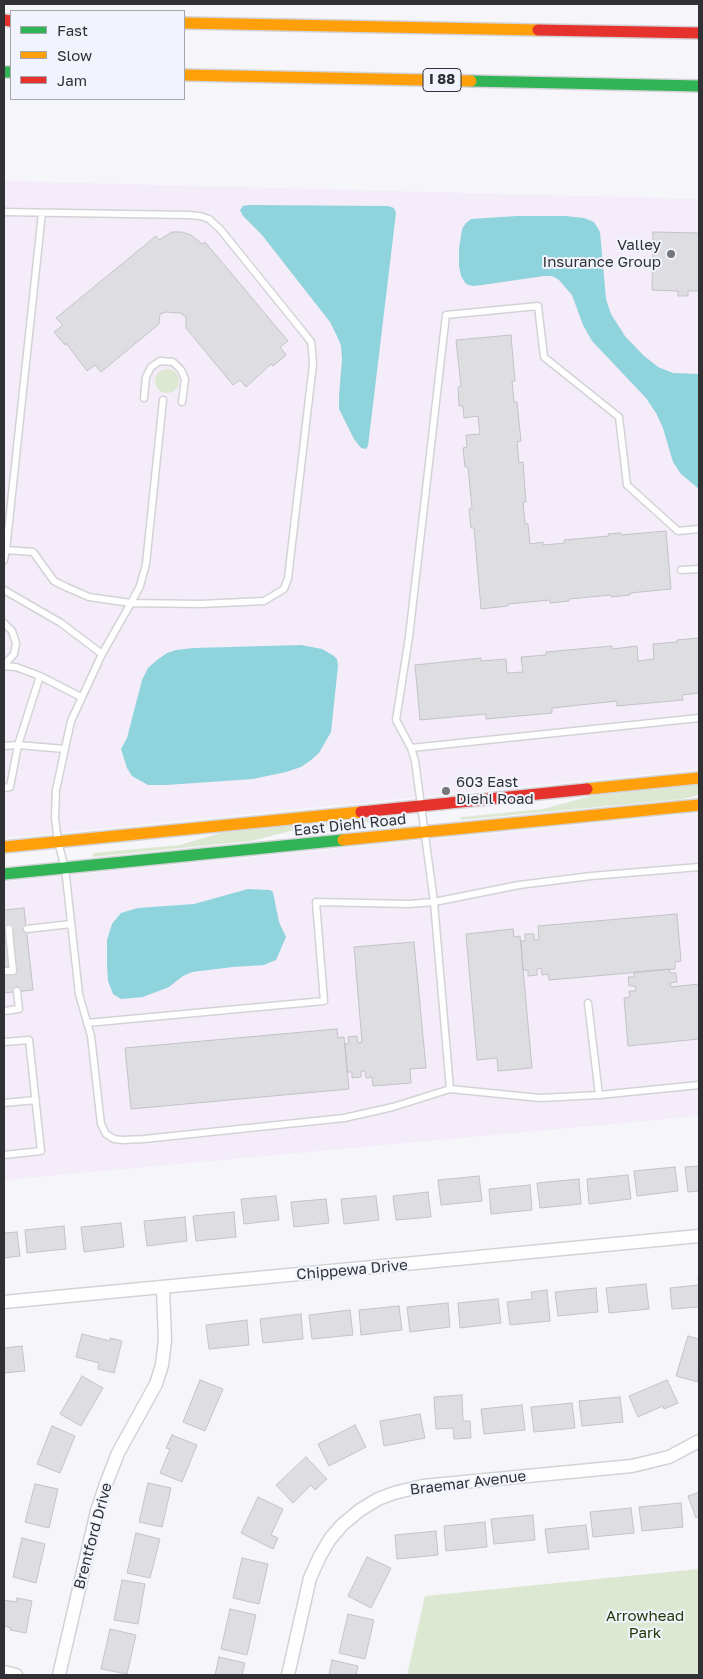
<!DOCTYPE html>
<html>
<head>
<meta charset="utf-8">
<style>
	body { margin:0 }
	#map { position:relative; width:703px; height:1679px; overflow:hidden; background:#f5f5fa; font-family:"Golos Text",sans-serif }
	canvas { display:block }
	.frame { position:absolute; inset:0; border:5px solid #303135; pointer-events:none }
	.legend { position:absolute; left:10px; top:10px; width:175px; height:90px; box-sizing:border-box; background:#f2f4fd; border:1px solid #a4a6ad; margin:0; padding:6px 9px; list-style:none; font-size:15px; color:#303135 }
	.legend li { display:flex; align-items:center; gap:10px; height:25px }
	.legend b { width:25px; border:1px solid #a4a6ad }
</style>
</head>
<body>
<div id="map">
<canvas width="703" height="1679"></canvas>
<div class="frame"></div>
<ul class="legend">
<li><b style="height:6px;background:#30b455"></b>Fast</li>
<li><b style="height:6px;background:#ff9f0a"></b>Slow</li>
<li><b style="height:6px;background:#e5322d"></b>Jam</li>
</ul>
</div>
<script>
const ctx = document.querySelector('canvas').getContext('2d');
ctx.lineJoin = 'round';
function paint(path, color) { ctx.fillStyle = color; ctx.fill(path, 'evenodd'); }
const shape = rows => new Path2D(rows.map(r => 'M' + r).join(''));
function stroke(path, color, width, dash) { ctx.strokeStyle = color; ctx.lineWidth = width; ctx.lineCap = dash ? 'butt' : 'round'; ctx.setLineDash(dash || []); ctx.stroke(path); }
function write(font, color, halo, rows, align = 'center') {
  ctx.font = font + ' "Golos Text",sans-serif'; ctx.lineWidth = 4; ctx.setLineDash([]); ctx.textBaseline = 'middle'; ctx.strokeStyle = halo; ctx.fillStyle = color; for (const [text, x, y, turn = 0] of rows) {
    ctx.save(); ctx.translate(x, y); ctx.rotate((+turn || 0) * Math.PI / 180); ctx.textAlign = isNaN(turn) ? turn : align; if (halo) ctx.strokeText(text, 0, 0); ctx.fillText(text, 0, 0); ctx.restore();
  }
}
const commercial = shape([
	[4,181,699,199,699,769,27,836,4,837],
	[699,813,699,1116,4,1180,4,882]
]);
const green = shape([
	'155 381a12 12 0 1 1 24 0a12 12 0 1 1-24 0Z',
	[699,785,699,795,683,799,460,820,461,817,543,809,591,796],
	[392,816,392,820,299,829,251,841,92,857,93,853,180,845,220,833],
	[699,1569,699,1675,407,1675,425,1596]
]);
const water = shape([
	[249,205,388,206,394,208,396,213,368,446,366,449,361,448,354,439,339,409,339,396,342,359,341,345,336,334,330,322,262,235,243,216,240,210,243,206],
	[517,216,565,216,584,218,594,222,600,232,606,299,611,314,625,336,643,355,658,367,673,373,699,374,699,489,681,474,673,462,663,428,656,413,646,398,592,341,583,325,572,295,559,280,552,276,544,276,482,285,473,286,466,284,461,276,459,266,459,249,462,229,466,223,471,219],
	[301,645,322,649,334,656,337,659,338,666,331,732,319,753,311,760,301,767,286,772,253,779,166,785,148,785,132,776,127,768,121,749,127,738,142,680,148,668,157,660,167,653,176,650,194,648],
	[248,889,270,890,273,892,279,922,286,937,276,960,264,965,233,967,192,972,183,976,169,987,143,997,121,999,113,994,108,981,107,966,107,940,112,924,121,913,138,908,194,904]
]);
const building = shape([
	[172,232,182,232,191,235,202,244,205,242,288,341,280,347,286,355,273,366,271,364,246,387,240,380,233,385,186,328,186,317,180,313,166,312,160,314,159,324,101,372,95,365,87,371,66,343,65,345,54,332,63,325,56,318,156,236,159,240,172,232],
	[653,232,699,233,699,291,688,291,688,296,678,296,678,291,652,290,653,232],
	[511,335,515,381,512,381,514,402,517,402,521,441,517,442,519,463,523,462,526,502,523,502,525,524,528,524,530,544,543,542,543,545,565,543,564,540,609,536,608,534,621,533,621,535,666,531,671,589,630,593,630,595,611,597,611,595,569,599,569,601,550,603,550,600,508,604,508,606,481,609,474,528,471,528,469,509,472,508,468,467,465,467,463,448,467,447,466,435,480,434,478,416,464,418,463,406,459,406,458,387,461,386,456,340,511,335],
	[699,638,699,693,682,695,683,700,617,706,617,701,552,708,552,713,486,719,486,714,420,720,415,665,481,658,481,661,506,659,507,673,523,672,521,657,546,655,546,652,612,646,612,649,637,646,638,661,654,659,653,644,677,642,677,640,699,638],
	[24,908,33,990,4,993,4,910,24,908],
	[677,914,681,961,675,962,675,969,549,980,548,974,542,975,541,968,537,969,537,975,528,976,528,970,523,970,521,941,525,941,525,934,534,934,534,940,539,940,538,926,677,914],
	[513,929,514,937,520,936,532,1068,498,1071,497,1058,477,1060,466,934,513,929],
	[414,942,426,1068,410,1069,411,1083,373,1086,372,1077,366,1078,365,1071,361,1071,361,1077,352,1078,352,1072,347,1072,345,1044,349,1043,348,1037,357,1036,358,1043,362,1042,354,947,414,942],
	[669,969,670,973,676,973,677,982,670,983,671,987,699,984,699,1039,628,1046,624,998,630,997,629,991,636,991,635,986,629,986,628,977,634,977,634,972,669,969],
	[337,1029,338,1038,344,1037,349,1089,131,1109,125,1048,337,1029],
	[699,1166,699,1191,688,1192,685,1167,699,1166],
	[675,1167,678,1191,637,1196,634,1171,675,1167],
	[628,1175,631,1199,589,1204,587,1179,628,1175],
	[479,1176,482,1201,441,1205,438,1180,479,1176],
	[579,1179,581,1204,540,1208,537,1183,579,1179],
	[530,1185,532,1210,491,1214,489,1189,530,1185],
	[428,1192,431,1217,396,1220,393,1196,428,1192],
	[276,1196,279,1220,244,1224,241,1199,276,1196],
	[376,1196,379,1220,344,1224,341,1199,376,1196],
	[326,1199,329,1223,294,1227,291,1202,326,1199],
	[234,1212,236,1237,196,1241,193,1216,234,1212],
	[185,1217,187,1241,147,1246,144,1221,185,1217],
	[121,1223,124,1247,84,1252,81,1227,121,1223],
	[64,1226,66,1249,27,1253,25,1230,64,1226],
	[17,1232,20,1256,4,1258,4,1233,17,1232],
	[698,1277,699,1277,699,1307,672,1309,670,1288,699,1285,698,1277],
	[646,1284,649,1309,609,1313,606,1288,646,1284],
	[596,1288,598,1312,558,1316,555,1292,596,1288],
	[547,1290,550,1321,510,1325,507,1302,532,1299,531,1292,547,1290],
	[498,1299,501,1323,460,1328,458,1303,498,1299],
	[448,1303,450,1327,410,1332,407,1307,448,1303],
	[399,1306,402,1330,361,1335,359,1310,399,1306],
	[350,1310,353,1335,312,1339,309,1315,350,1310],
	[301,1314,303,1339,263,1343,260,1319,301,1314],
	[247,1320,249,1345,209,1349,206,1325,247,1320],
	[82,1334,110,1341,110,1338,122,1341,114,1373,98,1369,99,1363,76,1357,82,1334],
	[688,1336,699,1339,698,1382,676,1376,688,1336],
	[22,1346,25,1371,4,1373,4,1348,22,1346],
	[82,1376,103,1388,81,1426,60,1414,82,1376],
	[200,1380,223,1389,205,1431,183,1422,200,1380],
	[667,1380,678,1403,664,1409,663,1406,638,1417,629,1396,667,1380],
	[462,1395,463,1421,470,1421,471,1438,454,1439,453,1428,436,1429,434,1397,462,1395],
	[620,1397,623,1422,582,1426,579,1401,620,1397],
	[572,1403,575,1428,534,1432,531,1407,572,1403],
	[522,1405,525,1430,484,1434,481,1409,522,1405],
	[420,1414,425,1438,384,1446,380,1421,420,1414],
	[355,1425,366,1447,329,1466,318,1444,355,1425],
	[52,1426,75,1436,60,1473,37,1464,52,1426],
	[172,1435,197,1445,182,1482,160,1473,170,1449,166,1448,172,1435],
	[306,1457,327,1479,315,1490,311,1485,293,1503,276,1485,306,1457],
	[148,1483,171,1488,162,1527,139,1522,148,1483],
	[35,1484,58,1489,49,1528,25,1522,35,1484],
	[699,1492,699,1516,696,1518,688,1496,699,1492],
	[258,1497,283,1509,271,1535,278,1538,273,1549,241,1533,258,1497],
	[681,1503,683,1527,642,1531,639,1507,681,1503],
	[631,1508,634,1533,593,1537,590,1512,631,1508],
	[533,1515,535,1540,494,1544,491,1519,533,1515],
	[485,1522,487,1547,446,1551,444,1526,485,1522],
	[586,1525,589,1549,548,1553,545,1529,586,1525],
	[436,1531,438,1555,397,1559,395,1535,436,1531],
	[136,1533,160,1539,150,1578,127,1573,136,1533],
	[22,1538,45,1544,36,1583,13,1577,22,1538],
	[367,1557,391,1568,371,1608,348,1596,367,1557],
	[242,1558,268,1564,259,1604,233,1598,242,1558],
	[122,1580,145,1584,138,1624,114,1620,122,1580],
	[17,1598,32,1601,26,1633,10,1630,11,1628,4,1626,4,1600,16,1602,17,1598],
	[230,1609,256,1615,247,1655,221,1649,230,1609],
	[348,1614,374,1620,365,1659,339,1653,348,1614],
	[110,1629,136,1635,127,1674,101,1669,110,1629],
	[219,1657,245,1663,242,1675,215,1675,219,1657],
	[332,1660,358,1666,356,1675,329,1675,332,1660]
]);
const lane = shape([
	[4,212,188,215,200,216,209,219,220,229,304,333,311,342,312,350,313,364,288,578,284,589,264,601,200,604,131,603,102,654,71,721,56,790,55,818,58,842,65,868,79,994,91,1036,101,1124,106,1134,114,1139,123,1140,144,1139,344,1118,393,1107,450,1089],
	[42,213,6,550,33,552,54,581,66,587,89,597,131,603,140,586,146,564,163,400],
	[144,398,146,377,151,367,160,361,173,362,181,370,185,379,182,402],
	[4,549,6,550,4,560],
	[681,570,699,569],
	[4,590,61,623,102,654],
	[4,623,12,631,16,643,14,654,4,665],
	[4,666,16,667,40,676,81,697],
	[699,718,411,748,415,761,434,902,450,1089,540,1098,599,1095,699,1085],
	[4,746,18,745,65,749],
	[411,748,396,720,409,637,446,315,538,306,544,357,619,417,627,485,678,531,699,529],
	[4,788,10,787,18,745,40,676],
	[27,929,71,924],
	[4,971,13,971,10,942],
	[588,1003,599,1095],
	[4,1011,19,1009,17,991],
	[87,1023,324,1001,316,902,409,904,434,902,519,885,591,876,699,867],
	[4,1042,29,1040,41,1151,4,1155],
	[4,1103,36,1100]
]);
const street = shape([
	[4,1302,699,1236],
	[4,1672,16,1675],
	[59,1675,97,1511,106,1484,118,1453,156,1384,162,1365,165,1340,163,1288],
	[288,1675,310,1578,320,1556,330,1539,342,1525,360,1510,378,1499,394,1493,423,1486,632,1466,669,1457,699,1441]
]);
const fast = shape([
	[4,72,11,72],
	[471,81,699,86],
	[4,874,343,840]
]);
const slow = shape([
	[184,23,538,30],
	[184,75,471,81],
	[587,789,699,778],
	[343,840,699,805],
	[4,847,361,812]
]);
const jam = shape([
	[4,20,11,21],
	[538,30,699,33],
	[361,812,587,789]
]);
const laneBridge = shape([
	[9,929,10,942]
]);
const markers = [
	[671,254,5,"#75767a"],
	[446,791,5,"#75767a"]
];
const shields = [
	[442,80,38]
];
const shieldNames = [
	["I 88",442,80]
];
const poiNames = [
	["Valley",661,245],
	["Insurance Group",661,262],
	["603 East",456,782,"left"],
	["Diehl Road",456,799,"left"]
];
const streetNames = [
	["East Diehl Road",350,825,-6],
	["Chippewa Drive",352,1270,-5],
	["Braemar Avenue",468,1483,-7],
	["Brentford Drive",93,1536,-75]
];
const parkNames = [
	["Arrowhead",645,1616],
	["Park",645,1633]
];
paint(commercial, '#f4ecf9');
paint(green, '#dde8d3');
paint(water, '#8fd3dd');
paint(building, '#dedee2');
stroke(building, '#c3c4c7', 1);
stroke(lane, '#d3d3d7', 9);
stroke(street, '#d3d3d7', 15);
stroke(fast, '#d3d3d7', 14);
stroke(slow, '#d3d3d7', 14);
stroke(jam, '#d3d3d7', 14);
stroke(lane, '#fefefe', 6);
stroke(street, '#fefefe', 12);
stroke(fast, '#30b455', 11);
stroke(slow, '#ff9f0a', 11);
stroke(jam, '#e5322d', 11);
stroke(laneBridge, '#d3d3d7', 9, []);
stroke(laneBridge, '#fefefe', 6);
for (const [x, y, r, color] of markers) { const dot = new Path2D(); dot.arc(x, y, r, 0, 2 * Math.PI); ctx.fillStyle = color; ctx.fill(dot); stroke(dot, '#f2f4fd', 2); }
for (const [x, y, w] of shields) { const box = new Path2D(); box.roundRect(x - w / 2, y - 11.5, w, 23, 4); ctx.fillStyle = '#f2f4fd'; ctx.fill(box); stroke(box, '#303135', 1); }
write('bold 14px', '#303135', null, shieldNames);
write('15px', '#303135', '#f2f4fd', poiNames, 'right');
write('15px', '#303135', '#f2f4fd', streetNames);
write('15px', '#243606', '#f2f4fd', parkNames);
</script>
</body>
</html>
